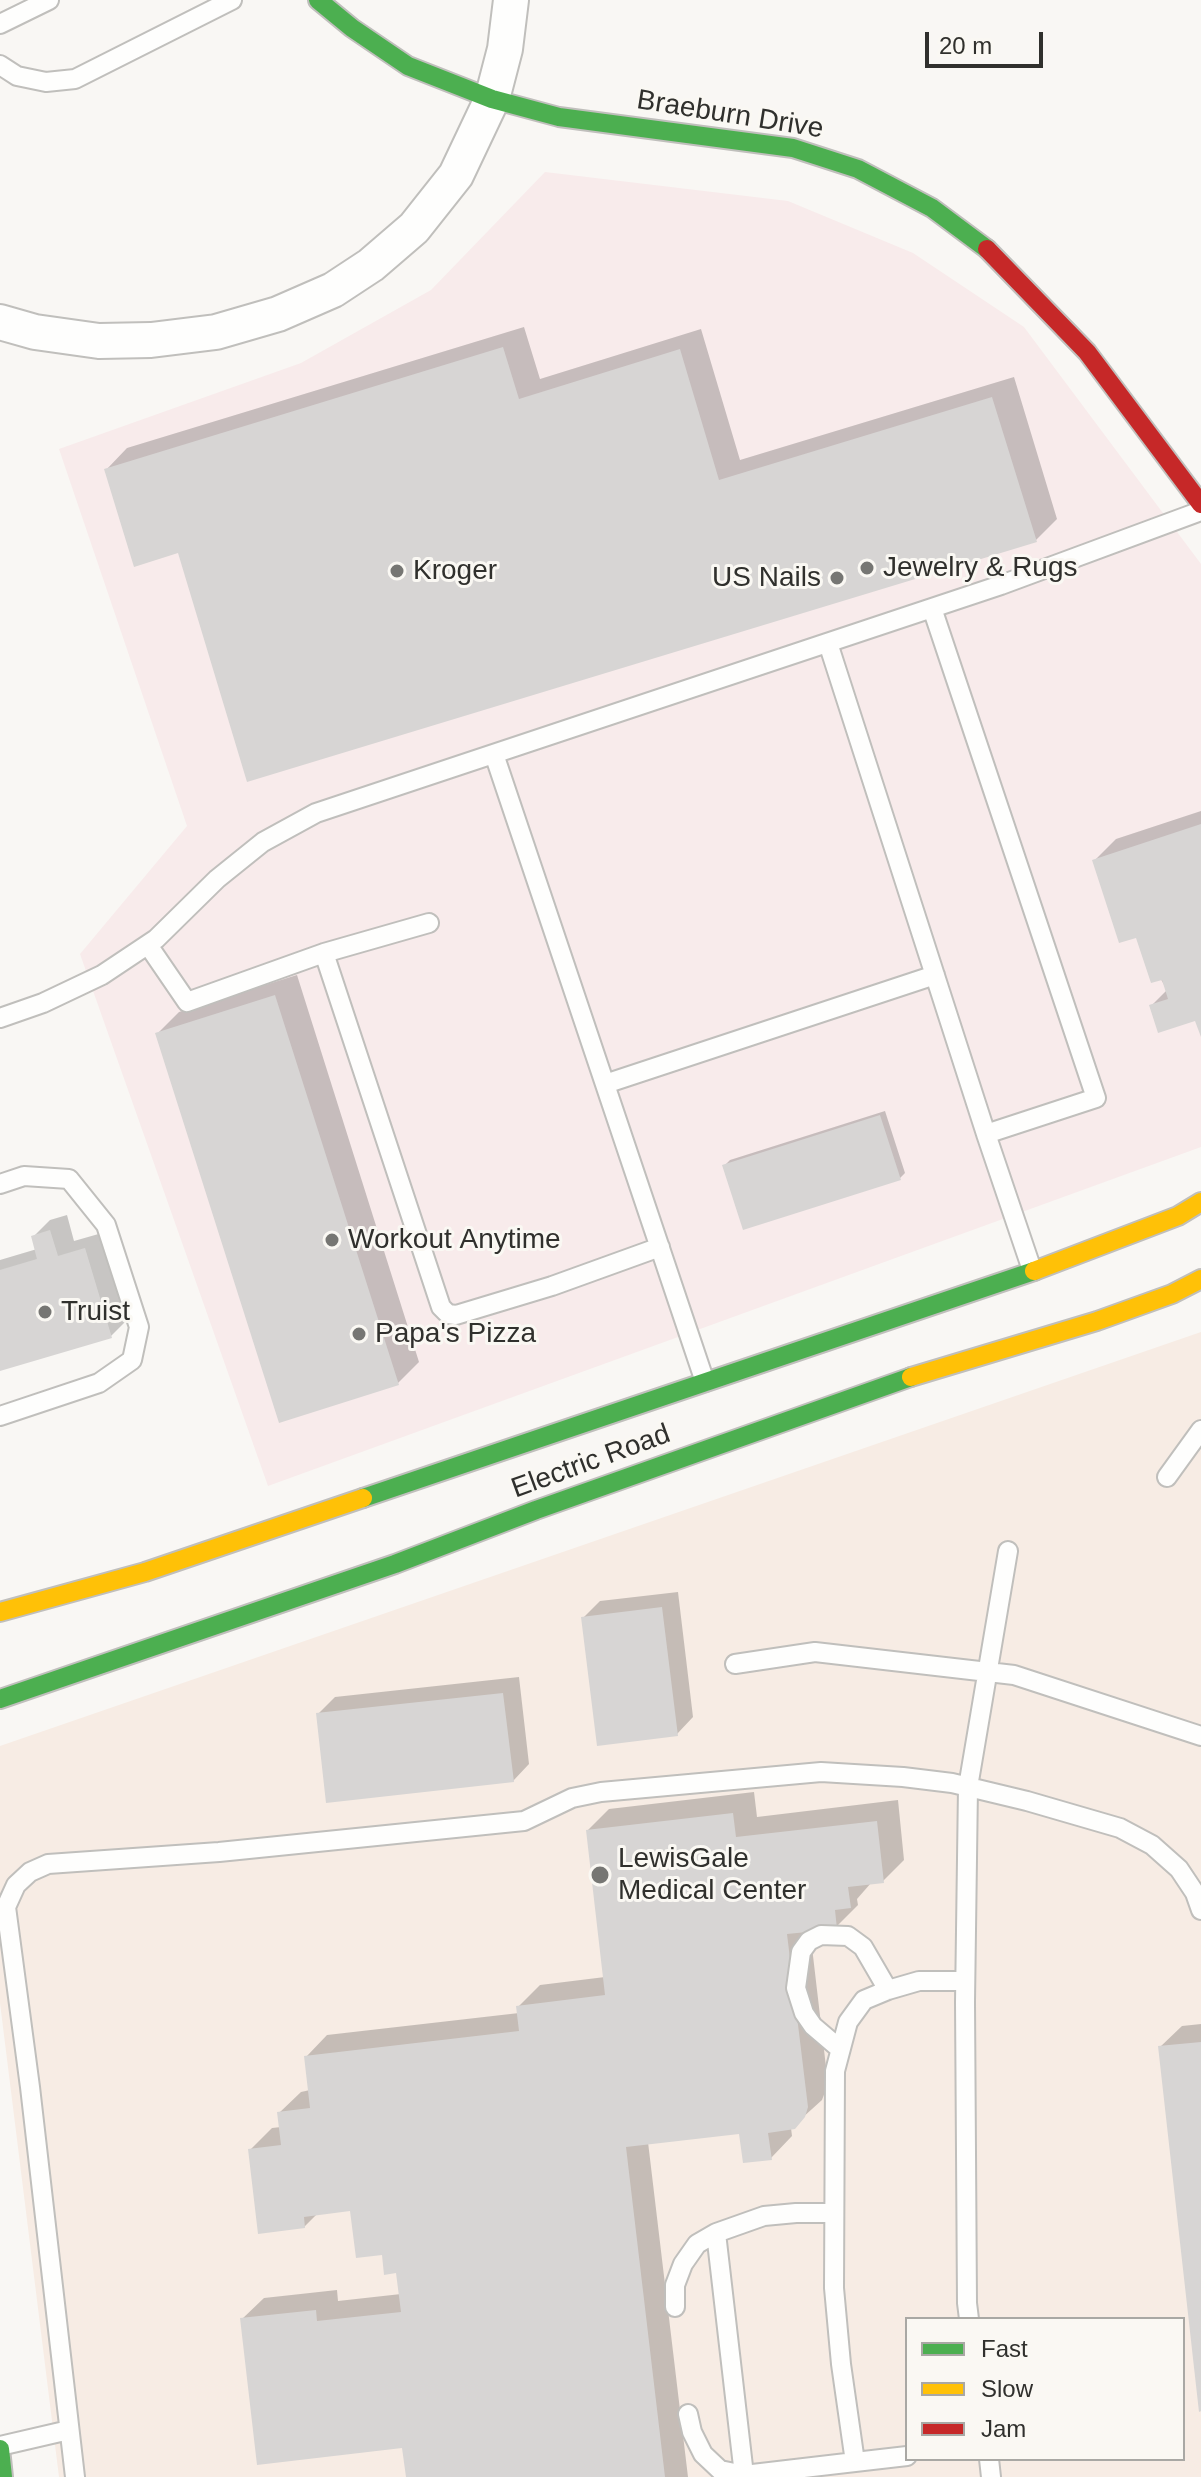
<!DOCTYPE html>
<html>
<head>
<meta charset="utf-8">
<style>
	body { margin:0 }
	#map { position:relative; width:1201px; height:2477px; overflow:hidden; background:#f9f7f4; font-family:Arial,sans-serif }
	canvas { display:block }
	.legend { position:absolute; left:905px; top:2317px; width:280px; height:144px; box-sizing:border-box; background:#faf8f3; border:2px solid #a9a8a4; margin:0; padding:10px 14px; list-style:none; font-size:24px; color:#30302d }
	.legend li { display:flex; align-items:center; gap:16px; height:40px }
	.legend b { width:40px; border:2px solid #a9a8a4 }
	.scale { position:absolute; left:925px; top:32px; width:118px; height:36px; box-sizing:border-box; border:4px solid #30302d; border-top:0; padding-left:10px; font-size:24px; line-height:28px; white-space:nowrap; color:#30302d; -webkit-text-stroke:6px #faf8f3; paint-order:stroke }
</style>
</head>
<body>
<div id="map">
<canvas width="1201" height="2477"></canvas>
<ul class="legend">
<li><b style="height:10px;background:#4caf50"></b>Fast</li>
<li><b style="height:10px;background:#ffc107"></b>Slow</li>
<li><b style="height:10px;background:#c62828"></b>Jam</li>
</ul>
<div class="scale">20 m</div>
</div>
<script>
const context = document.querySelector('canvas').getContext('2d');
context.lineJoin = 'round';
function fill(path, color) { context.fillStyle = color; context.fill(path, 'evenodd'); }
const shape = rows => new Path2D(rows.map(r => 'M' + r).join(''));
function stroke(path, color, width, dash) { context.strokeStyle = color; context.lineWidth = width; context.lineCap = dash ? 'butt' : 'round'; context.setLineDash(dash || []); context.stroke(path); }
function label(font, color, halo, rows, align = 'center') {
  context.font = font + ' Arial,sans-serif'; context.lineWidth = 6; context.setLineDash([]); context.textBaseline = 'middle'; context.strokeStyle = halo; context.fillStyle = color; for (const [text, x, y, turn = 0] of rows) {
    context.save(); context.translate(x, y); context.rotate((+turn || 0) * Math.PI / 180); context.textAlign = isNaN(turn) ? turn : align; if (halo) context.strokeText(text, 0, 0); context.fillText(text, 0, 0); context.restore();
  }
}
const commercial = shape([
	[545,172,788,201,913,253,1024,327,1201,564,1201,1147,268,1486,80,954,187,826,59,449,301,363,431,290]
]);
const medical = shape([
	[1201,1332,1201,2477,59,2477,0,2003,0,1746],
	[907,2319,1183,2319,1183,2459,907,2459]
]);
const shadow = shape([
	[524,327,540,379,701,329,740,460,1014,377,1057,519,1036,540,179,551,106,470,127,448],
	[1201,811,1201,1033,1196,1018,1151,1006,1167,990,1094,861,1116,839],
	[297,975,419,1362,398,1383,158,1033,179,1012],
	[885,1111,905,1173,900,1178,725,1165,730,1160],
	[67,1215,74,1241,102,1233,128,1319,111,1336,0,1369,0,1260,37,1249,33,1237,50,1220],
	[678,1592,693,1717,677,1734,583,1618,600,1601],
	[519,1677,529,1764,513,1781,318,1714,335,1697],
	[754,1792,757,1817,898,1800,904,1860,883,1881,871,1883,857,1899,858,1905,836,1927,810,1930,828,2084,822,2100,791,2128,792,2136,771,2158,741,2132,648,2142,688,2477,408,2477,404,2446,242,2319,264,2298,337,2290,338,2301,401,2294,398,2271,352,2209,318,2213,304,2227,250,2150,272,2128,281,2127,279,2113,301,2092,310,2090,306,2057,327,2035,519,2013,519,2006,540,1985,605,1977,588,1830,609,1809],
	[1201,2024,1201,2412,1160,2047,1182,2026]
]);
const building = shape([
	[503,347,519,399,680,349,719,480,992,397,1037,542,247,782,178,553,134,567,104,469],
	[1201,824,1201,1037,1195,1021,1158,1033,1149,1005,1168,999,1162,980,1151,983,1136,938,1119,943,1092,860],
	[275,995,399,1385,279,1423,155,1033],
	[880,1115,901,1180,743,1230,722,1165],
	[50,1230,58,1256,85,1248,112,1338,0,1371,0,1270,37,1259,31,1236],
	[662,1607,678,1736,597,1746,581,1617],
	[503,1693,514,1782,326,1803,316,1713],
	[733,1813,736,1837,877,1821,884,1883,848,1887,851,1908,835,1910,837,1929,787,1934,808,2107,805,2117,795,2129,768,2133,772,2160,743,2163,739,2134,626,2147,665,2477,406,2477,402,2448,257,2465,240,2318,316,2310,317,2321,401,2312,396,2273,384,2275,382,2255,356,2258,350,2211,304,2217,305,2228,258,2234,248,2149,281,2145,277,2112,310,2108,304,2056,519,2031,516,2006,605,1995,586,1830],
	[1201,2042,1201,2411,1199,2412,1158,2046]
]);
const lane = shape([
	[0,24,49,0],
	[0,65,17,76,46,82,75,79,232,0],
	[828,643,986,1134,1096,1098,932,608],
	[494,754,705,1382],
	[148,945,187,1002,324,953,429,923],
	[324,953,441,1307,448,1314,456,1315,552,1286,660,1247],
	[0,1018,43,1003,102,975,156,939,217,879,263,842,316,813,1001,585,1201,511],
	[605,1084,935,975],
	[986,1134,1032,1270],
	[0,1184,24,1176,69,1179,106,1225,139,1327,132,1360,99,1383,0,1416],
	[1167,1477,1201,1430],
	[735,1664,815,1652,1014,1675,1201,1736],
	[840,2049,813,2026,804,2013,796,1988,801,1952,809,1941,821,1935,848,1936,863,1947,888,1990],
	[833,2213,796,2213,764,2216,716,2233,744,2475,855,2462],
	[675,2307,675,2285,683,2264,697,2244,716,2233],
	[969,2319,967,2303,965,2002,968,1787,1008,1551],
	[688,2414,692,2432,703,2454,720,2470,744,2475],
	[0,2446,69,2430],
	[907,2456,855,2462,841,2364,834,2288,835,2071,848,2022,864,2000,888,1990,919,1981,965,1981],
	[989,2459,991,2477],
	[75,2477,30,2087,6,1907,16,1885,30,1872,48,1864,219,1852,524,1821,572,1798,601,1792,821,1772,903,1777,952,1783,1027,1801,1120,1828,1152,1845,1179,1869,1195,1893,1201,1910]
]);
const street = shape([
	[0,322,35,332,99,341,151,340,216,332,278,314,333,290,371,265,414,228,456,175,492,99,505,49,511,0]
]);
const fast = shape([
	[318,0,352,28,408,66,492,99,559,117,793,148,858,169,932,208,987,249],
	[363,1498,1034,1271],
	[0,1699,395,1564,536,1510,911,1377],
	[0,2449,3,2477]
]);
const slow = shape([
	[1034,1271,1178,1216,1201,1202],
	[911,1377,1097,1321,1172,1294,1201,1279],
	[0,1612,145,1572,363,1498]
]);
const jam = shape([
	[987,249,1087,352,1201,504]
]);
const markers = [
	[867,568,8,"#767673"],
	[397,571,8,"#767673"],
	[837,578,8,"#767673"],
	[332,1240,8,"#767673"],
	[45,1312,8,"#767673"],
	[359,1334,8,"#767673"],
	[600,1875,10,"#767673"]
];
const streetNames = [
	["Braeburn Drive",730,115,9],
	["Electric Road",591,1462,-20]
];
const poiNames = [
	["Jewelry & Rugs",883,568],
	["Kroger",413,571],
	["US Nails",821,578,"right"],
	["Workout Anytime",348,1240],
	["Truist",61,1312],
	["Papa's Pizza",375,1334],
	["LewisGale",618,1859],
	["Medical Center",618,1891]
];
fill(commercial, '#f8ebeb');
fill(medical, '#f7ece4');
fill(shadow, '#0003');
fill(building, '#d7d5d4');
stroke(lane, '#c0bfbc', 22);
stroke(street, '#c0bfbc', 38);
stroke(fast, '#c0bfbc', 22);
stroke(slow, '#c0bfbc', 22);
stroke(jam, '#c0bfbc', 22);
stroke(lane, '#fefefd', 18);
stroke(street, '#fefefd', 34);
stroke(fast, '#4caf50', 18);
stroke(slow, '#ffc107', 18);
stroke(jam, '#c62828', 18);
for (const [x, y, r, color] of markers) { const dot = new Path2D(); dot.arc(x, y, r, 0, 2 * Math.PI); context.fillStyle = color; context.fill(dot); stroke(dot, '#faf8f3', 3); }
label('28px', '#30302d', '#faf8f3', streetNames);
label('28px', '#30302d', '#faf8f3', poiNames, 'left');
</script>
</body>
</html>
